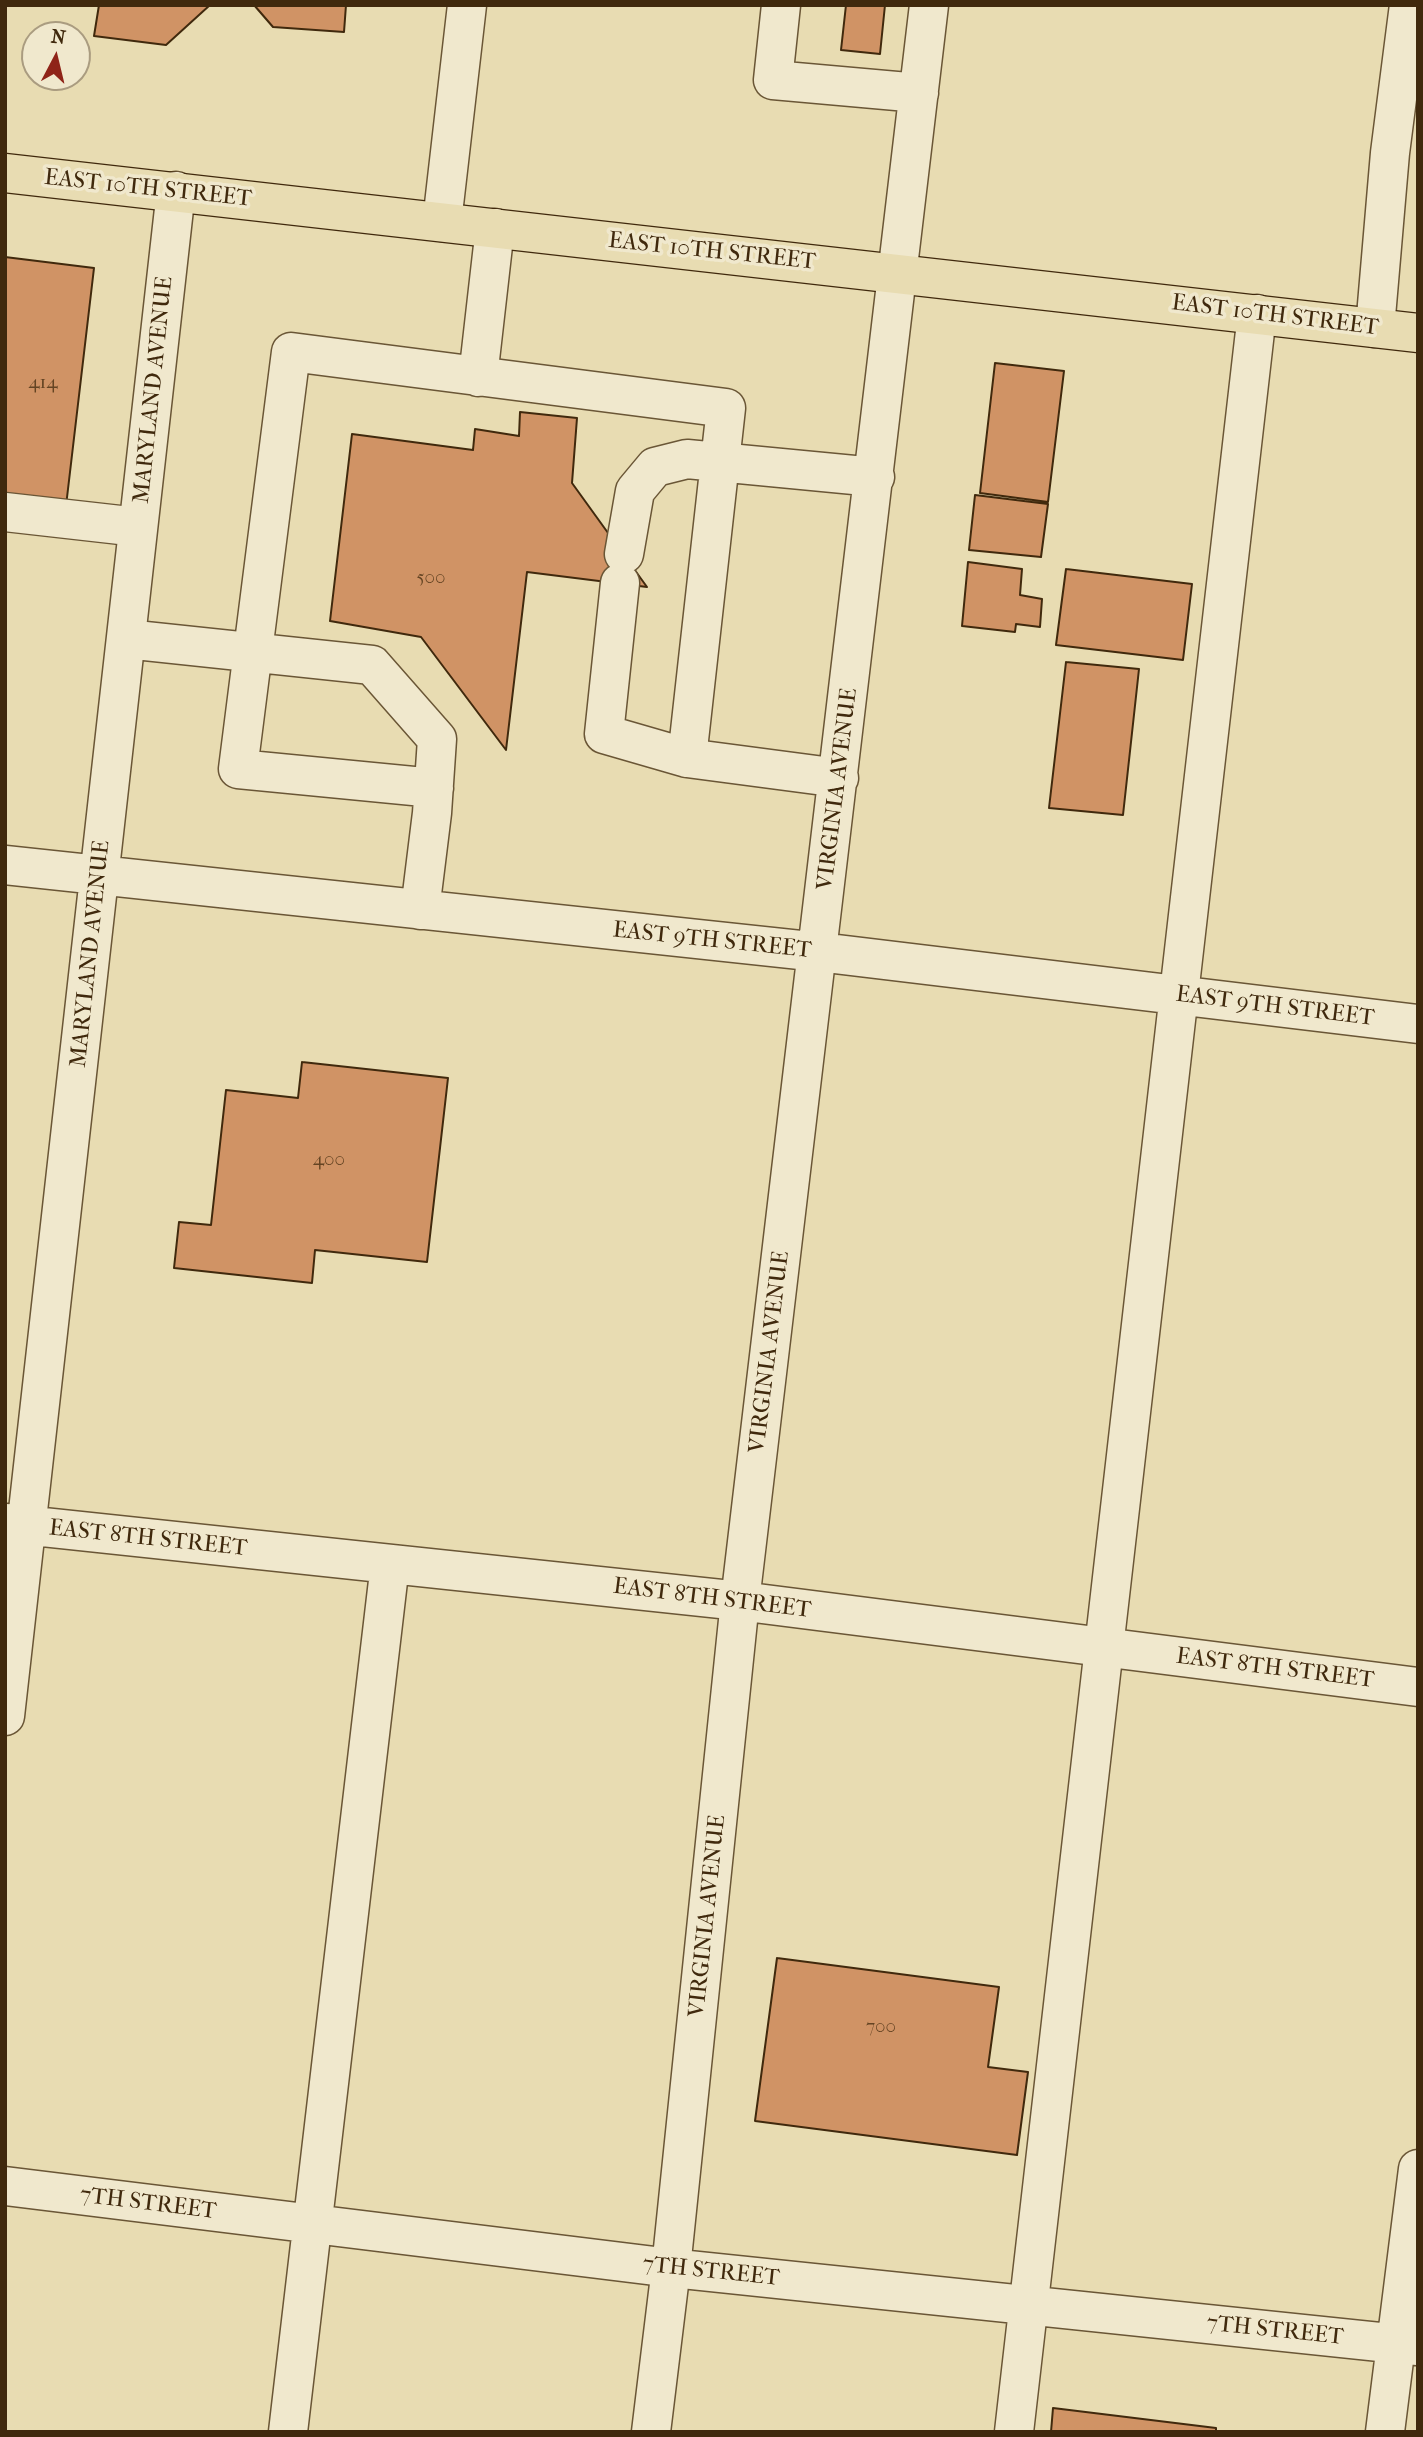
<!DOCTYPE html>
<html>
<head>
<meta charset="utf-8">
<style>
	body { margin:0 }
	#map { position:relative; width:1423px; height:2437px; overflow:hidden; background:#e8dcb2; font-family:"IM FELL French Canon",serif }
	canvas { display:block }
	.frame { position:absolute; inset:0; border:7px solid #40290d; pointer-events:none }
	.north { position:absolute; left:21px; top:21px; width:70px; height:70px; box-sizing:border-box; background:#f0e8cd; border:2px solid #aa9c80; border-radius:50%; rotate:7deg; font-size:19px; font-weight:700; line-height:28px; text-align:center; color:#40290d }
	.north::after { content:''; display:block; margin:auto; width:24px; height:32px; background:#8f2418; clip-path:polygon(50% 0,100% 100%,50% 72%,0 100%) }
</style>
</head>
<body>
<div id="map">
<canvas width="1423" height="2437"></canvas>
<div class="frame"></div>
<div class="north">N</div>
</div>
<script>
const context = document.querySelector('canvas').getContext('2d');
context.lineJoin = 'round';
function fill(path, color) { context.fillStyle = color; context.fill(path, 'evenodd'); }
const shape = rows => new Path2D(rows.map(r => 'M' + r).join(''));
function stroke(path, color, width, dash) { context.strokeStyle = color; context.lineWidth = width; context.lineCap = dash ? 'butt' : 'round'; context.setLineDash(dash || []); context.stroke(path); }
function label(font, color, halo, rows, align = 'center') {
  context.font = font + ' "IM FELL French Canon",serif'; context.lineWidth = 7; context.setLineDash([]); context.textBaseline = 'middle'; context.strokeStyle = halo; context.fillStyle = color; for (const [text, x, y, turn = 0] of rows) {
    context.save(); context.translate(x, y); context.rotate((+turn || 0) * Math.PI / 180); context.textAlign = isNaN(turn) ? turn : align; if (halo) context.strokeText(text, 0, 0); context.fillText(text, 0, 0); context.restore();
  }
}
const building = shape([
	[99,5,210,5,166,45,94,36,99,5],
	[254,5,346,5,344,32,273,27,254,5],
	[846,5,885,5,880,54,841,50,846,5],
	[5,257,94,268,66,506,5,499,5,257],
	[995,363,1064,371,1048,502,980,493,995,363],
	[520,412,577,418,572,483,647,587,527,572,506,750,421,637,330,621,352,434,473,450,475,429,519,436,520,412],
	[975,495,1048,504,1041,557,969,550,975,495],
	[968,562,1022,569,1020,595,1042,599,1040,627,1016,624,1015,632,962,626,968,562],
	[1066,569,1192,584,1183,660,1056,645,1066,569],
	[1066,662,1139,669,1123,815,1049,808,1066,662],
	[302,1062,448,1078,427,1262,315,1250,312,1283,174,1268,179,1222,211,1225,226,1090,298,1098,302,1062],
	[777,1958,999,1987,988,2067,1028,2072,1017,2155,755,2121,777,1958],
	[1053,2408,1216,2428,1216,2432,1051,2432,1053,2408]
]);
const minor = shape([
	[781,5,773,80,919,93],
	[442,222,467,5],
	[1375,328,1390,153,1409,5],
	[478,377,495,228],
	[5,512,138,527],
	[624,554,635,491,655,467,687,459,875,477],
	[620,583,604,734,687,758,839,778],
	[126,639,372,665,437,739,432,813,420,910],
	[434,788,238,769,291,352,726,408,687,758],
	[5,865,819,952,1418,1024],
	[5,1523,740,1601,1418,1687],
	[5,1716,176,191],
	[5,2186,671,2268,1418,2346],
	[288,2432,390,1564],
	[651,2432,671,2268,740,1601,929,5],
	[1014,2432,1257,314],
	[1385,2432,1418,2169]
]);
const major = shape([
	[5,173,1418,333]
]);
const numberNames = [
	["414",43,383],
	["500",431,578],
	["400",329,1160],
	["700",881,2027]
];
const streetNames = [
	["EAST 10TH STREET",148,189,6],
	["EAST 10TH STREET",712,252,6],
	["EAST 10TH STREET",1275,316,7],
	["MARYLAND AVENUE",154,390,-84],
	["VIRGINIA AVENUE",838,789,-83],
	["EAST 9TH STREET",712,941,6],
	["MARYLAND AVENUE",91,954,-84],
	["EAST 9TH STREET",1275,1007,7],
	["VIRGINIA AVENUE",770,1352,-83],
	["EAST 8TH STREET",148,1539,6],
	["EAST 8TH STREET",712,1599,7],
	["EAST 8TH STREET",1275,1669,7],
	["VIRGINIA AVENUE",708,1916,-84],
	["7TH STREET",148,2204,7],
	["7TH STREET",711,2272,6],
	["7TH STREET",1275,2331,6]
];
fill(building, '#d09365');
stroke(building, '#40290d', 2);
stroke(minor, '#6a5636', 41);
stroke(major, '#40290d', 41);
stroke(minor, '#f0e8cd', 38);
stroke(major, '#e8dcb2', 38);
label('19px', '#644423', null, numberNames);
label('23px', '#40290d', '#f0e8cd', streetNames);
</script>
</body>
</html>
